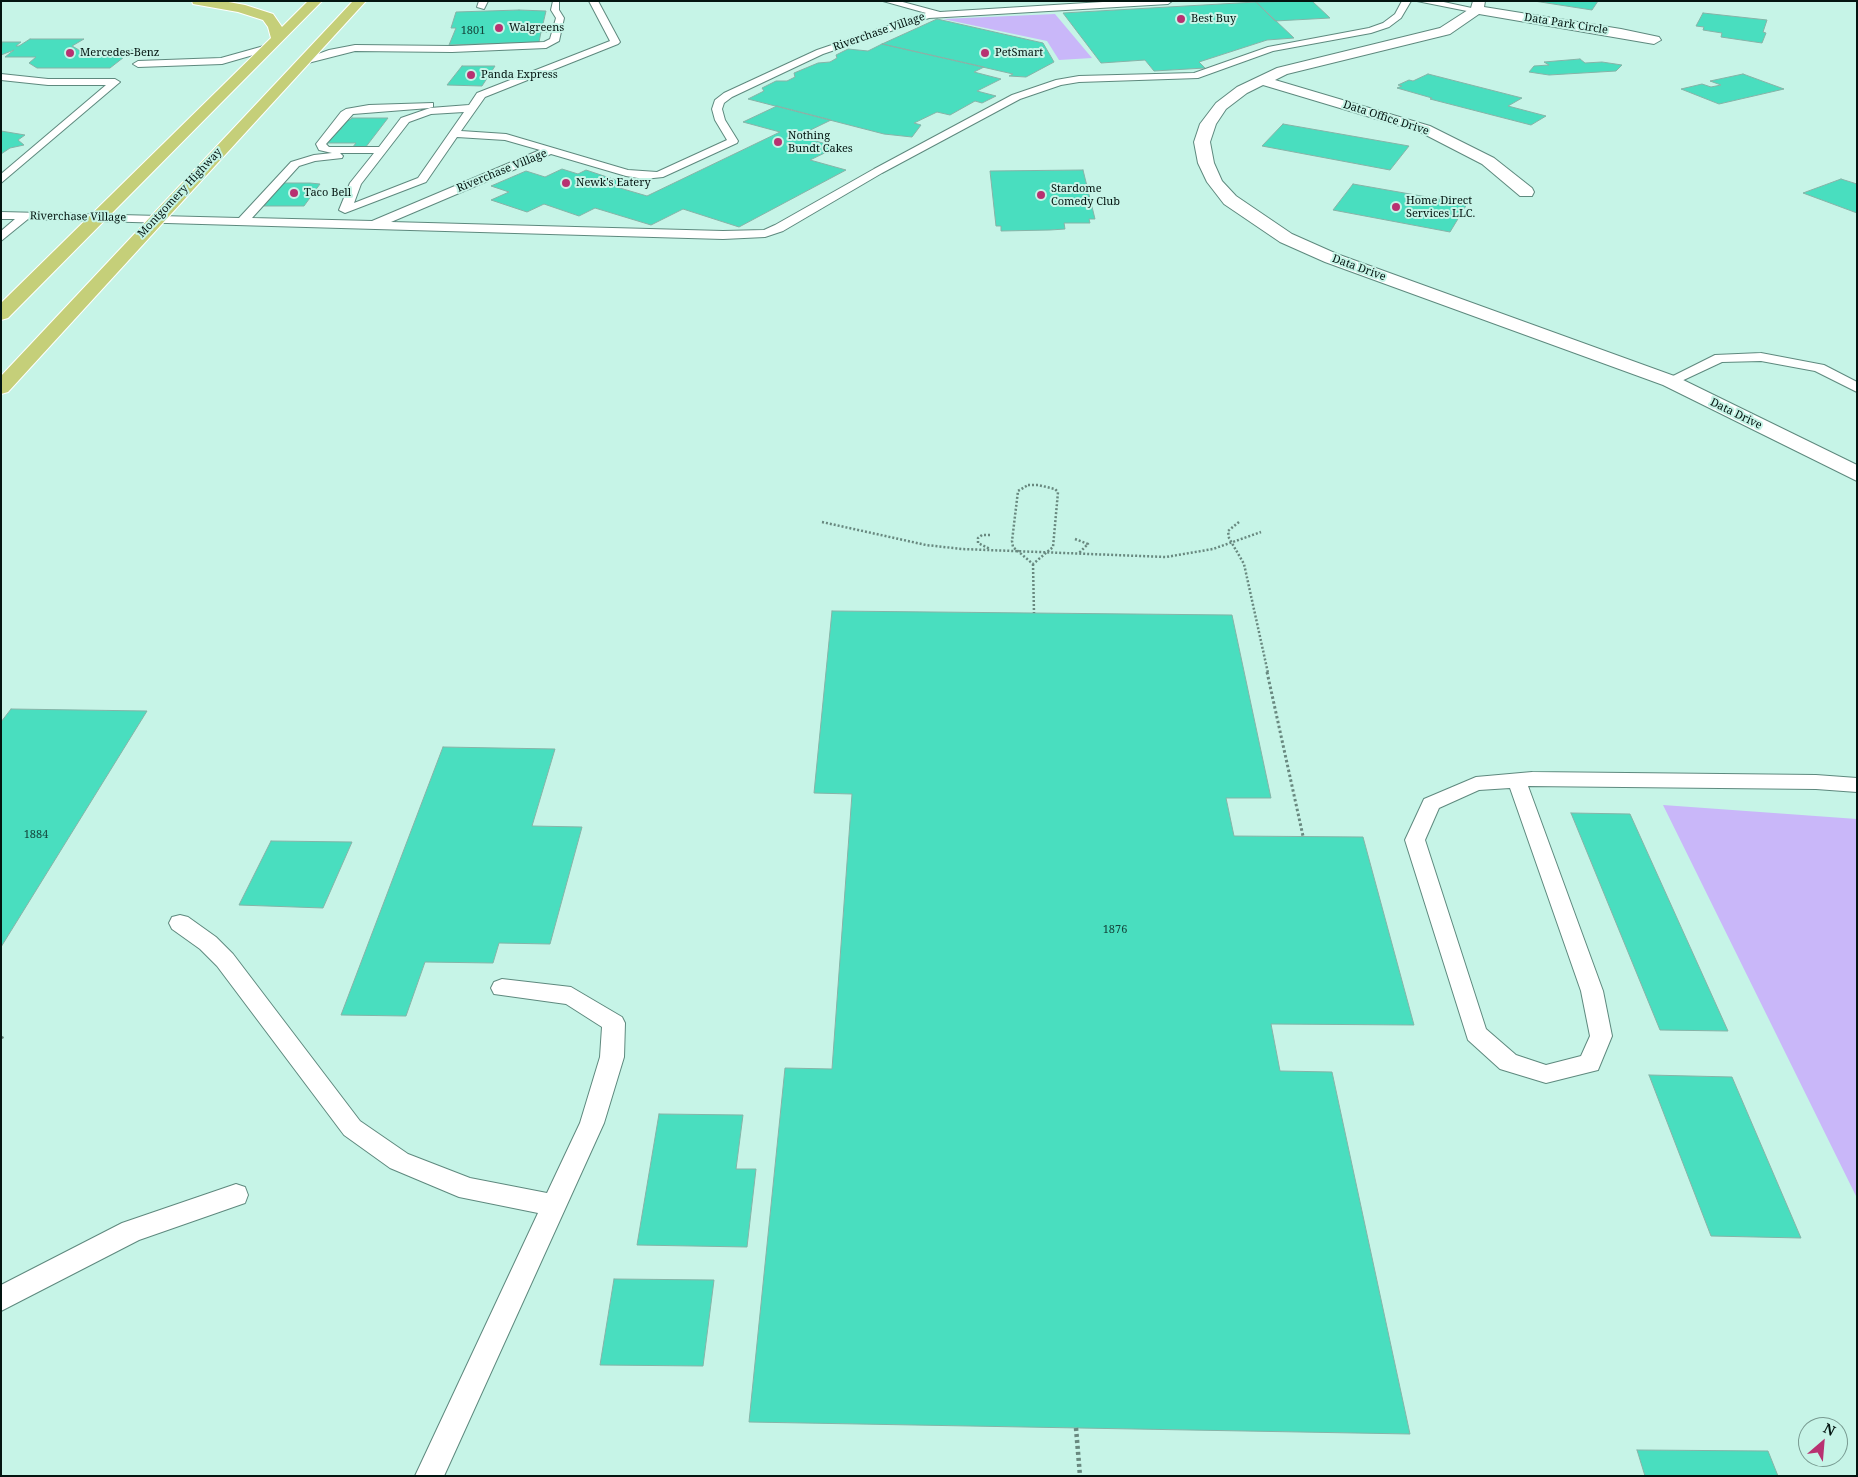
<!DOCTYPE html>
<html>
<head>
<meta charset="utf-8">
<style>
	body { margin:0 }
	#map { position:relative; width:1858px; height:1477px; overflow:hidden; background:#c6f4e7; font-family:"Noto Serif",serif }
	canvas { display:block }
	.frame { position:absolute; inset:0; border:2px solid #031410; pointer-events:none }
	.north { position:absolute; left:1798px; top:1417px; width:50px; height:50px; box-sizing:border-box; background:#c6f4e7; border:1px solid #789a91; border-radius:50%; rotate:27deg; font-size:14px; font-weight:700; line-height:20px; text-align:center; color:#031410 }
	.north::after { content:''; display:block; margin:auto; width:18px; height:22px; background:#b83171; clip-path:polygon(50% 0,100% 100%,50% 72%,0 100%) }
</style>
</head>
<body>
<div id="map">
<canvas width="1858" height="1477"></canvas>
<div class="frame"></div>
<div class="north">N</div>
</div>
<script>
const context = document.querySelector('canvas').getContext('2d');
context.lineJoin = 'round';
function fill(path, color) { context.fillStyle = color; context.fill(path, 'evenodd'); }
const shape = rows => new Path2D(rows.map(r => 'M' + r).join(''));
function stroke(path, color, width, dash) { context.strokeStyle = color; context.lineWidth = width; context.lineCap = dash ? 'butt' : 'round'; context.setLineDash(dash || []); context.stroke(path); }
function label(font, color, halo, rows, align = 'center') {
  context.font = font + ' "Noto Serif",serif'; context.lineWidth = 4; context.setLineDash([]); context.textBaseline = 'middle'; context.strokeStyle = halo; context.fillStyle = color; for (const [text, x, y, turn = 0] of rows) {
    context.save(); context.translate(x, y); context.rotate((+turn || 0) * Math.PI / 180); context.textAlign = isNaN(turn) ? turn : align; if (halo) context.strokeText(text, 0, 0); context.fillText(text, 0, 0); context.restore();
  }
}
const green = shape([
	[1055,14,1092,58,1059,60,1047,41,943,19],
	[1663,805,1857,819,1857,1198]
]);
const building = shape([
	[1312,1,1330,18,1275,21,1256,2,1312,1],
	[1534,1,1598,1,1592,10,1534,1],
	[1256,2,1294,38,1267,40,1199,62,1205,68,1154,71,1145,60,1101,63,1063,13,1256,2],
	[519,10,546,11,542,28,548,28,547,32,541,32,539,42,449,45,456,28,451,28,456,12,519,10],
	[1703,13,1767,20,1763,32,1766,33,1762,43,1721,37,1722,33,1703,30,1704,27,1696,26,1703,13],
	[937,19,1043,43,1054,62,1026,77,1009,76,1013,74,882,44,937,19],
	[30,39,84,39,72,46,79,50,133,50,110,68,37,68,29,63,36,57,5,57,14,50,1,55,2,42,21,42,16,46,19,46,30,39],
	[882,44,984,67,974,72,1001,79,977,91,996,96,982,103,975,101,950,115,937,112,914,123,921,125,912,137,884,134,748,99,764,91,762,88,776,81,787,81,795,77,794,73,818,63,830,62,837,58,836,55,848,49,868,51,882,44],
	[1580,59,1585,63,1602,62,1622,65,1616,71,1549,75,1529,72,1534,66,1549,65,1544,62,1580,59],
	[462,66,495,66,482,86,447,85,462,66],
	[1428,74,1522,98,1508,106,1546,116,1531,125,1430,99,1432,98,1397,88,1402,86,1398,85,1409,80,1413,81,1428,74],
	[1743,74,1784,89,1719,104,1681,89,1702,84,1711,87,1721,85,1710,81,1743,74],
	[777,106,831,120,798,136,837,147,810,160,846,170,739,227,683,209,651,225,595,208,579,216,544,204,527,212,491,200,509,192,491,186,526,171,545,177,562,169,578,174,586,170,622,182,613,186,647,196,780,132,743,122,777,106],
	[352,118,388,118,365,148,352,148,356,143,324,143,335,130,340,130,342,128,338,128,344,120,350,120,352,118],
	[1283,124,1409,146,1390,170,1262,146,1283,124],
	[1,131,25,135,18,140,24,145,10,148,1,154,1,131],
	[1083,170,1095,219,1089,219,1090,223,1064,223,1065,229,1050,230,1001,231,1001,226,996,226,990,171,1083,170],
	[1841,179,1857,184,1857,213,1803,193,1841,179],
	[283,183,310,183,320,184,304,206,264,206,283,183],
	[1353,184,1467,204,1450,232,1333,210,1353,184],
	[832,611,1232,615,1271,798,1226,798,1234,836,1363,837,1414,1025,1271,1024,1280,1071,1332,1072,1410,1434,749,1422,785,1068,832,1069,852,794,814,793,832,611],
	[11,709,147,711,1,947,1,722,11,709],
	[443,747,555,749,532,826,582,827,550,944,499,943,493,963,425,962,406,1016,341,1015,443,747],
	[1571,813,1630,814,1728,1031,1660,1030,1571,813],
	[271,841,352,842,323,908,239,905,271,841],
	[1649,1075,1732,1077,1801,1238,1711,1236,1649,1075],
	[659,1114,743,1115,736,1169,756,1169,747,1247,637,1245,659,1114],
	[614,1279,714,1280,703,1366,600,1365,614,1279],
	[1637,1450,1768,1451,1778,1476,1645,1476,1637,1450]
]);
const pathFar2 = shape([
	[1028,485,1038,485,1055,489,1058,492,1053,547,1033,564,1013,547,1012,541,1018,491,1028,485],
	[822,522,926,545,962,549,1166,557,1213,549,1261,532],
	[1239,522,1228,531,1229,538,1244,564,1268,673],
	[990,535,982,535,978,538,978,543,990,549],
	[1075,539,1088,544,1079,553],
	[1033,564,1034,613]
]);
const pathFar1 = shape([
	[1267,672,1303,836]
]);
const path = shape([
	[1,1038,2,1036],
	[1076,1428,1080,1476]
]);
const lane = shape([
	[479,1,488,1,484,9,477,7,479,1],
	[553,1,559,1,559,10,564,18,559,41,546,48,452,52,355,51,304,64,299,61,329,50,355,45,452,46,544,42,550,39,556,18,551,10,553,1],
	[589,1,598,1,620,42,618,44,485,97,461,131,506,134,628,170,657,172,727,140,715,120,712,109,715,100,724,93,817,50,926,13,883,1,899,1,940,12,1119,1,1172,1,1168,4,929,18,823,54,732,97,724,103,722,109,725,120,738,141,737,143,663,177,644,179,626,176,551,154,391,222,723,231,764,230,775,225,874,169,1012,95,1056,80,1079,76,1194,73,1268,47,1369,28,1383,23,1395,14,1402,1,1411,1,1401,18,1389,27,1371,33,1273,51,1198,78,1079,82,1061,85,1020,99,882,173,783,231,765,237,723,239,28,219,1,241,1,231,15,219,1,219,1,212,239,218,291,162,314,155,332,153,319,150,316,144,341,112,346,109,369,105,433,103,433,107,429,108,353,114,326,144,329,147,379,147,401,118,430,108,469,105,477,93,610,41,589,1],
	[464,112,418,178,354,203,361,184,409,122,431,114,464,112],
	[457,137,505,140,540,150,372,221,252,218,299,166,315,161,342,158,343,156,340,153,374,153,350,183,339,210,345,213,426,182,457,137],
	[1417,1,1439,1,1481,10,1477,13,1417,1],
	[271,44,274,45,274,49,222,64,138,67,133,64,138,61,221,58,271,44],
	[1,74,48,79,115,79,120,82,1,183,1,174,106,85,48,85,1,80,1,74],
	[1761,353,1824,365,1857,382,1857,392,1815,371,1761,361,1722,362,1675,384,1665,384,1663,381,1715,355,1761,353],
	[1532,772,1816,775,1857,778,1857,792,1816,789,1528,786,1603,991,1612,1036,1598,1070,1546,1083,1500,1069,1468,1040,1405,840,1424,799,1476,777,1532,772],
	[1510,788,1581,991,1590,1036,1581,1056,1546,1065,1516,1055,1486,1029,1425,840,1439,808,1479,790,1510,788],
	[180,915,188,917,216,937,233,954,360,1121,408,1154,470,1178,547,1193,580,1123,600,1057,602,1027,566,1004,494,994,491,988,494,982,502,979,571,987,622,1017,625,1023,624,1057,604,1123,444,1476,415,1476,538,1213,459,1197,390,1168,344,1135,217,966,200,949,172,929,169,923,172,917,180,915],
	[236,1184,245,1187,248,1195,245,1203,139,1240,1,1311,1,1285,122,1223,236,1184]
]);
const street = shape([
	[1473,1,1485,1,1484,7,1621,29,1659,37,1661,40,1654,44,1479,14,1450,34,1287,74,1275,80,1430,126,1494,158,1532,188,1534,192,1532,196,1520,196,1482,164,1420,132,1263,85,1247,93,1226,109,1216,124,1210,142,1214,163,1222,181,1236,196,1292,234,1337,254,1677,377,1857,465,1857,481,1663,385,1325,262,1280,242,1224,204,1207,182,1198,163,1194,142,1200,124,1216,103,1237,87,1277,68,1440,28,1471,8,1473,1]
]);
const primary = shape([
	[192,1,223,1,245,5,273,14,282,27,308,1,322,1,8,318,1,320,1,303,271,38,268,27,263,20,238,12,193,4,192,1],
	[353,1,366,1,8,392,1,394,1,376,353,1]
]);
const markers = [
	[1181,19,5,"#b83171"],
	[499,28,5,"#b83171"],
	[70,53,5,"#b83171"],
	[985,53,5,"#b83171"],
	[471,75,5,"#b83171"],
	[778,142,5,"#b83171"],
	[566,183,5,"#b83171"],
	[294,193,5,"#b83171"],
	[1041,195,5,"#b83171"],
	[1396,207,5,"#b83171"]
];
const farPoinames = [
	["Best Buy",1191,19],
	["Walgreens",509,28],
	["Mercedes-Benz",80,53],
	["PetSmart",995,53],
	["Panda Express",481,75],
	["Nothing",788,136],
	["Bundt Cakes",788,149],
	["Newk's Eatery",576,183],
	["Stardome",1051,189],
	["Comedy Club",1051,202],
	["Taco Bell",304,193],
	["Home Direct",1406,201],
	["Services LLC.",1406,214]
];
const farStreetnames = [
	["Data Park Circle",1566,24,9],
	["Riverchase Village",879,32,-19],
	["Data Office Drive",1386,118,18],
	["Riverchase Village",502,171,-22],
	["Montgomery Highway",180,193,-47],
	["Riverchase Village",78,217,1],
	["Data Drive",1359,268,20],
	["Data Drive",1736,414,26]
];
const numberNames = [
	["1801",473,31],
	["1884",36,835],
	["1876",1115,930]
];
fill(green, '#c9b7f9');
fill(building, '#49debf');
stroke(building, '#86b3a7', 1);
stroke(lane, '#5e897e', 2);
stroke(street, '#5e897e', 2);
stroke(primary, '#fff', 2);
stroke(pathFar2, '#68887f', 2.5, [2, 2]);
stroke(pathFar1, '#68887f', 3, [2.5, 2.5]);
stroke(path, '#68887f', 4.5, [3, 3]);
fill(lane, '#fff');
fill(street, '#fff');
fill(primary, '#c5cf79');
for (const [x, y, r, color] of markers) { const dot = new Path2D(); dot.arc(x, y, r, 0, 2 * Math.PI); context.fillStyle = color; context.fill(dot); stroke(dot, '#c6f4e7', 2); }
label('11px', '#031410', '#c6f4e7', farPoinames, 'left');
label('11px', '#031410', '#c6f4e7', farStreetnames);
label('11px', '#14463c', null, numberNames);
</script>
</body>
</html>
